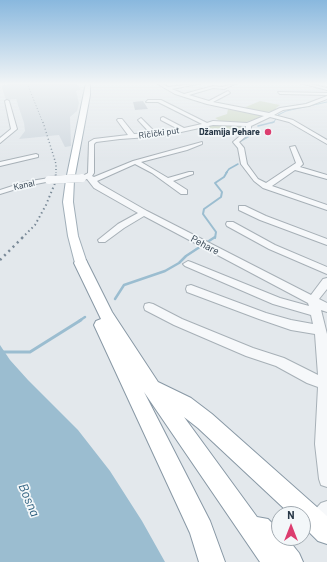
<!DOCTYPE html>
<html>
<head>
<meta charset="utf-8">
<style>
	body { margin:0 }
	#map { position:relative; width:327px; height:562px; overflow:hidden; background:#e3e8ec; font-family:Barlow,sans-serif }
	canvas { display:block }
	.north { position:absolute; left:271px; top:506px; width:40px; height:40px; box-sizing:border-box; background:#f3f7f9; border:1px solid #a2abb2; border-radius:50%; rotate:0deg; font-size:11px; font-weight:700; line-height:16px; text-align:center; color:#283847 }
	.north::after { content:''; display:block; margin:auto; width:14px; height:18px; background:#dc3d6f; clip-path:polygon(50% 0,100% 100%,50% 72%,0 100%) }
</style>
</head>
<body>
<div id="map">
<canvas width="327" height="562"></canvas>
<div class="north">N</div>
</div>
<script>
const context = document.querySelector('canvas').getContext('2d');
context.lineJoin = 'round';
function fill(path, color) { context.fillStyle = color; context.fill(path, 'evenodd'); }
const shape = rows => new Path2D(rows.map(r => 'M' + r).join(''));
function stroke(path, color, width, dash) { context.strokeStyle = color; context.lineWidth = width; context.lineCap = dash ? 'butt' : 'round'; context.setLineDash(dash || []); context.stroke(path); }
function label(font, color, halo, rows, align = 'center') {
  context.font = font + ' Barlow,sans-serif'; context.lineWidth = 3.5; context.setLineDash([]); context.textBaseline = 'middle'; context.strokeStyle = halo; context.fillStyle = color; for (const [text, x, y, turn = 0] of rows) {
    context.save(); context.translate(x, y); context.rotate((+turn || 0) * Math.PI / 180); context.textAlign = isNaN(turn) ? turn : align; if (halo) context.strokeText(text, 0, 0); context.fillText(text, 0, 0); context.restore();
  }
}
const built = shape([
	[11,83,74,83,79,86,81,90,76,91,79,103,77,111,70,117,71,146,65,147,59,135,19,139,25,131,24,123,16,99,6,100,1,86]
]);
const green = shape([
	[260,101,280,105,276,108,277,110,267,112,241,109],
	[228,109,262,114,264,116,243,123,222,122,215,118,227,114],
	[210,124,241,125,246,128,222,132,203,130,195,128]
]);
const water = shape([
	[0,345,10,360,28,380,78,430,110,471,142,521,165,562,0,562]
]);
const streamFar4 = shape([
	[272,123,274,122,278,115,286,111,327,102]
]);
const streamFar3 = shape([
	[258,126,274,122],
	[239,142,256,132],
	[226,173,229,169,238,164]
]);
const streamFar2 = shape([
	[215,238,216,232,203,214,204,209,221,197,222,192,215,183,224,177,227,172]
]);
const streamFar1 = shape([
	[115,299,124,285,165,271,179,263,186,256,215,237],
	[79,321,85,317]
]);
const stream = shape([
	[0,352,30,352,81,320]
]);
const building = shape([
	[143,101,148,109,135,110,133,102]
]);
const minor = shape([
	[156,83,160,83,168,87,200,83,198,84,172,89,184,94,213,86,222,87,237,83,224,89,213,88,189,95,209,101,228,91,230,93,213,102,269,113,280,108,306,104,327,96,327,99,309,106,283,110,274,115,293,120,327,140,327,144,289,122,270,117,251,126,251,132,239,142,244,148,247,164,258,179,266,183,296,163,290,147,295,146,303,164,300,167,327,175,327,179,295,170,272,186,327,205,327,210,263,188,254,181,241,164,238,148,233,142,246,131,246,126,213,125,163,136,120,139,96,142,94,144,94,173,92,176,94,177,133,161,202,142,202,144,187,150,141,162,168,178,189,172,193,172,193,174,173,181,187,190,187,194,181,194,152,173,135,164,97,181,100,184,147,211,311,295,323,279,327,278,327,289,319,299,327,303,327,312,321,310,327,334,327,487,321,485,319,479,315,444,318,387,307,383,276,366,246,356,174,325,145,310,144,307,145,304,149,303,153,304,182,319,253,348,284,358,318,375,315,334,291,330,259,319,187,292,186,289,187,286,191,285,266,313,291,320,313,324,311,315,273,304,185,266,183,264,188,261,191,262,280,298,309,306,308,303,144,216,124,228,105,242,99,242,98,240,118,224,138,213,94,188,87,179,82,180,79,178,88,173,89,142,94,139,128,135,117,120,118,119,122,119,134,134,150,133,138,120,141,118,156,133,178,129,161,120,161,118,163,117,184,128,202,124,158,102,146,102,148,100,161,100,207,123,213,121,247,123,264,116,207,104,175,94,156,83],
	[300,83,306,83,327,88,327,90,300,83],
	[278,92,327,93,327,95,280,94,278,92],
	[7,100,9,101,17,129,0,143,0,138,11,129,5,101,7,100],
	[36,154,38,155,38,157,0,166,0,162,36,154],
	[49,178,51,179,51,181,26,186,0,194,0,190,25,182,49,178],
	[239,206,245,206,266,216,327,239,327,245,260,220,239,210,239,206],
	[227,222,233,222,275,245,327,267,327,274,269,249,227,226,226,224,227,222],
	[327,501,327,522,322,527,316,530,310,527,307,521,310,515,321,503,327,501]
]);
const major = shape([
	[86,83,90,83,90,95,74,180,73,202,78,236,87,263,85,266,81,267,77,266,75,263,68,236,63,202,66,180,86,83]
]);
const highway = shape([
	[81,259,86,260,112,312,158,382,191,398,212,414,327,516,327,544,318,541,303,526,303,514,290,514,198,428,184,417,257,517,268,519,279,530,279,538,287,538,299,553,303,562,260,562,144,392,210,521,225,562,199,562,190,533,94,325,96,321,101,319,74,263,76,260,81,259]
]);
const railFar3 = shape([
	[27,83,43,123]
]);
const railFar2 = shape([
	[43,122,56,164,56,173]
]);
const railFar1 = shape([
	[22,238,35,225,46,205,55,183,56,172]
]);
const rail = shape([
	[0,260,23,237]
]);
const minorBridge = shape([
	[49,180,82,178]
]);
const markers = [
	[268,132,4,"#dc3d6f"]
];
const farPoinames = [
	["Džamija Pehare",260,132]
];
const farStreetnames = [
	["Ričički put",159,133,-8],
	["Kanal",24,185,-13]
];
const streetNames = [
	["Pehare",205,245,28]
];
const nearWaternames = [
	["Bosna",29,500,67]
];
fill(built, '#d0d8df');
fill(green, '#cbd7c3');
fill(water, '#9bbdd0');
stroke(streamFar4, '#9bbdd0', 1);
stroke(streamFar3, '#9bbdd0', 1.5);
stroke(streamFar2, '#9bbdd0', 2);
stroke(streamFar1, '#9bbdd0', 2.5);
stroke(stream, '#9bbdd0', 3);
fill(building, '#b9c2cb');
stroke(minor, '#a7b0b7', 2);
stroke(major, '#a1afb9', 2);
stroke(highway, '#8898a5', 2);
fill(minor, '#f6f8fa');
fill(major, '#fff');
fill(highway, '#fff');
stroke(railFar3, '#7a8a98', 1, [1, 2]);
stroke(railFar2, '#7a8a98', 1.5, [1, 2.5]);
stroke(railFar1, '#7a8a98', 2, [1.5, 3]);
stroke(rail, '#7a8a98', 2.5, [2, 4]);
stroke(minorBridge, '#a7b0b7', 8, []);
stroke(minorBridge, '#f6f8fa', 8);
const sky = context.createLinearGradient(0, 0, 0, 161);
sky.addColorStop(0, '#89b8de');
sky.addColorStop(0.52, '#f2f5f6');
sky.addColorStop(1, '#f2f5f600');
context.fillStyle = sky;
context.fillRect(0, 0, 327, 161);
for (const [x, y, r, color] of markers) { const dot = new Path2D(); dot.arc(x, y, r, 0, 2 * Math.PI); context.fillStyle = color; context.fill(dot); stroke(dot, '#f3f7f9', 1.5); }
label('bold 9px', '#283847', '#f3f7f9', farPoinames, 'right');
label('9px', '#283847', '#f3f7f9', farStreetnames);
label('10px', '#283847', '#f3f7f9', streetNames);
label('italic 13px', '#2e607f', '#f3f7f9', nearWaternames);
</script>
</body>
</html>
